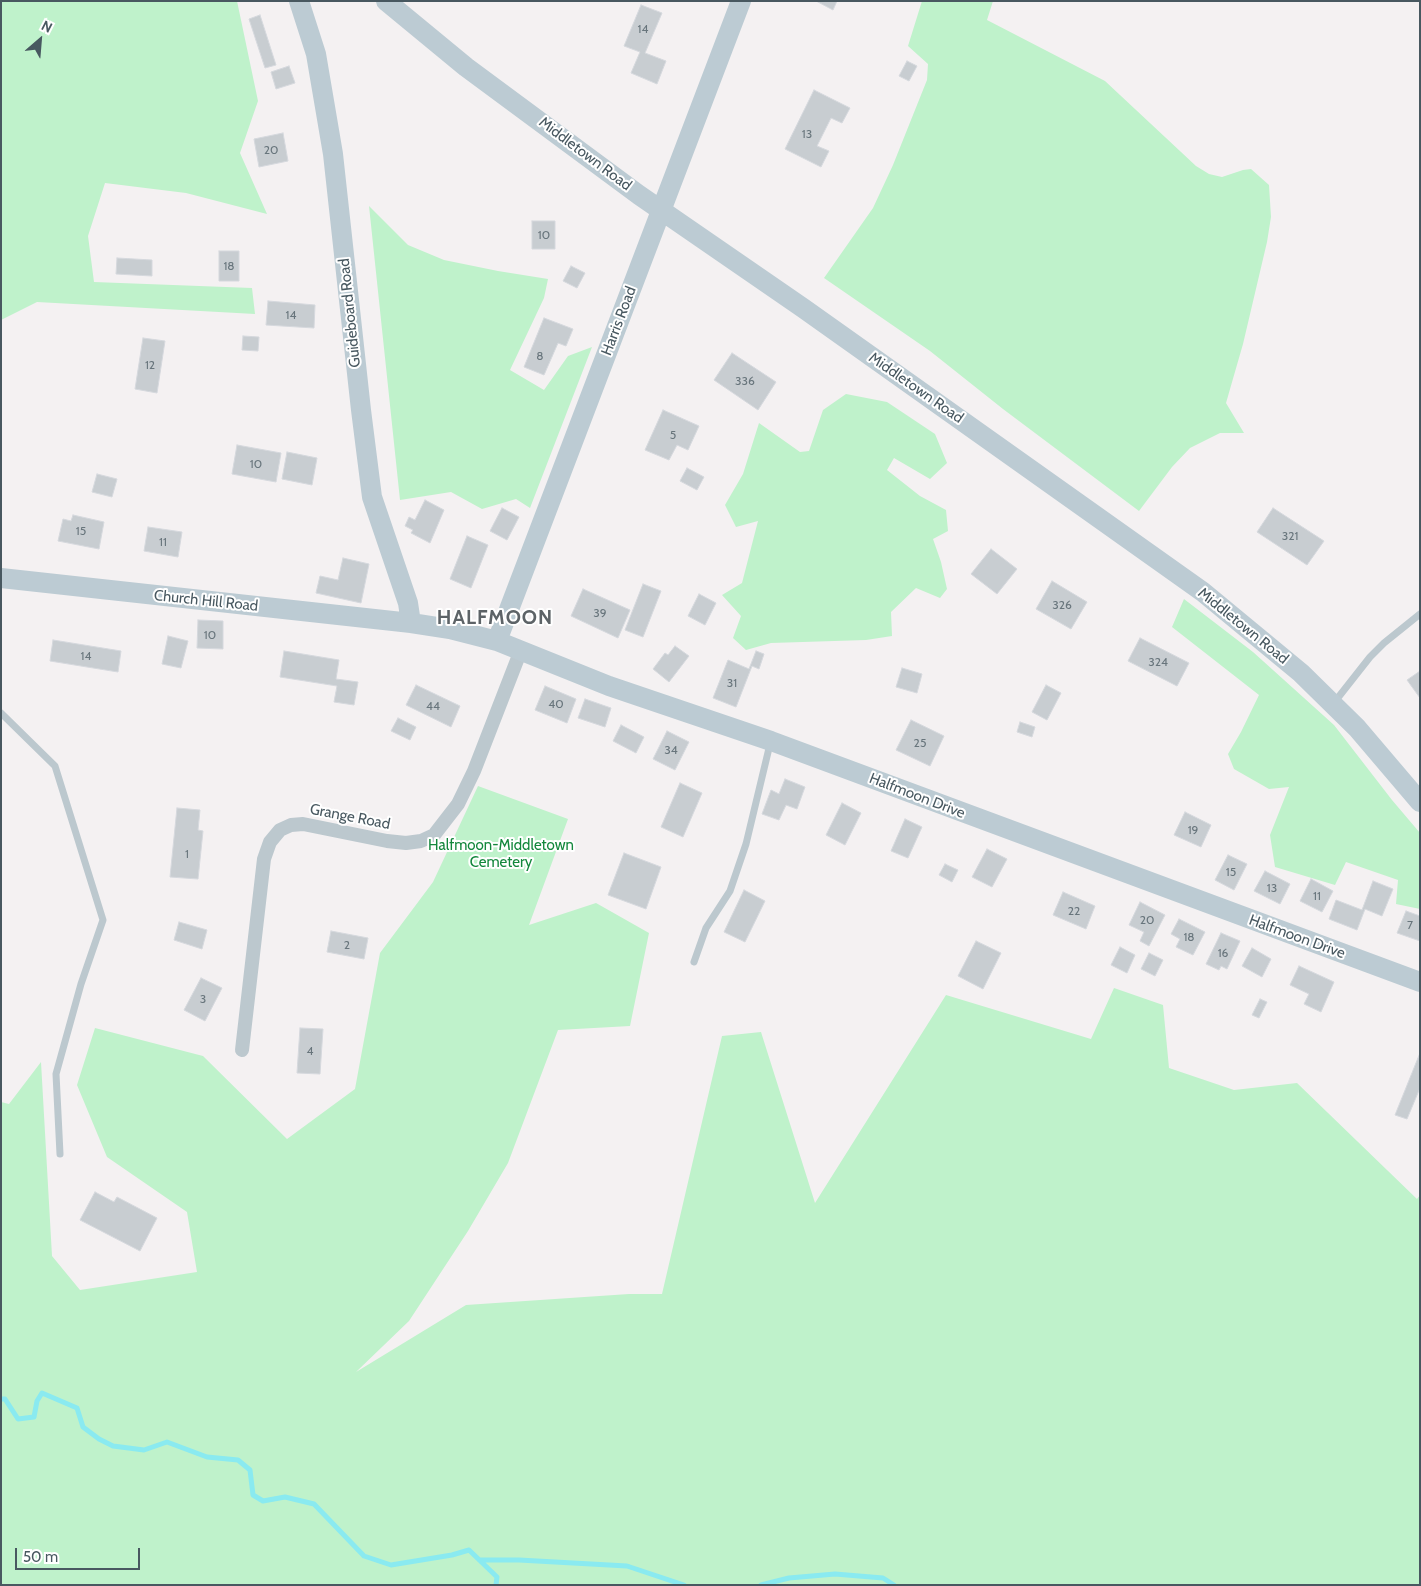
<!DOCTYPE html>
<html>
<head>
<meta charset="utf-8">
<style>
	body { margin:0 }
	#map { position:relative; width:1421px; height:1586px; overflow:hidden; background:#f4f1f2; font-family:Cabin,sans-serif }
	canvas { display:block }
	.frame { position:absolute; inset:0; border:2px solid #485860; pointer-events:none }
	.north { position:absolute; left:15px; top:15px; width:50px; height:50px; -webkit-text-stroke:4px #fff; paint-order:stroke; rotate:27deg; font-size:14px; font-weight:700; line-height:20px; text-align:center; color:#485860 }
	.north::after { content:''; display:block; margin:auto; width:18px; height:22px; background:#485860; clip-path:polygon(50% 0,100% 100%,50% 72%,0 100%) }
	.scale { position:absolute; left:15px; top:1548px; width:125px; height:22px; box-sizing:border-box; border:2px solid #485860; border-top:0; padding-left:6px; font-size:15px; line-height:18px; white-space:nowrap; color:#485860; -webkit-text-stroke:4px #fff; paint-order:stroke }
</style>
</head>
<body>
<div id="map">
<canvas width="1421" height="1586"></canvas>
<div class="frame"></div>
<div class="north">N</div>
<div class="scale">50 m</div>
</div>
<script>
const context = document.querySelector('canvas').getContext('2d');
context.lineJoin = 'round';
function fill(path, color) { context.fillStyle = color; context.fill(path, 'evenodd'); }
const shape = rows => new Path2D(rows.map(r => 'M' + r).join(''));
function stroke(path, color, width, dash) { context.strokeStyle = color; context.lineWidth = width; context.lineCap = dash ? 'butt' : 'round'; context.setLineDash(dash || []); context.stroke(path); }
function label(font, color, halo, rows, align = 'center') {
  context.font = font + ' Cabin,sans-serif'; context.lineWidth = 4; context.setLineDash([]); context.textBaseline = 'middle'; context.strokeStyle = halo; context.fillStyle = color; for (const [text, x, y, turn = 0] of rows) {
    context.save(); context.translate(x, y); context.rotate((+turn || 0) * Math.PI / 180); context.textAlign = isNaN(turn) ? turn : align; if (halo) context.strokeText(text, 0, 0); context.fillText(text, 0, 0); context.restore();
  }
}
const green = shape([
	[1,1,237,1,258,101,240,153,267,214,186,193,105,183,88,236,94,282,252,288,255,314,37,302,1,320],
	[922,1,993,1,987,20,1105,81,1196,166,1209,174,1222,177,1243,170,1251,169,1269,185,1271,217,1267,242,1243,344,1226,403,1244,433,1220,433,1190,448,1172,467,1139,511,1003,409,930,351,824,278,873,208,893,165,927,80,928,64,908,46],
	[369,206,408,245,444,260,498,271,548,279,544,298,510,370,544,390,568,356,592,347,530,508,516,499,482,509,451,492,400,500],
	[846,394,887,402,935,434,947,463,930,479,894,458,887,470,920,496,946,510,948,531,933,539,941,562,947,589,940,598,916,588,891,612,892,636,866,640,771,643,746,650,733,638,741,616,722,595,742,583,758,521,736,527,725,505,743,474,759,423,800,452,809,451,823,410],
	[1184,599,1253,652,1334,725,1392,800,1420,833,1420,909,1396,904,1398,880,1346,862,1335,885,1275,867,1270,835,1289,787,1269,789,1234,769,1228,754,1241,732,1259,695,1172,627],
	[478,786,568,819,529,925,596,903,649,933,630,1026,558,1030,508,1163,468,1231,409,1321,356,1372,466,1305,629,1294,662,1294,722,1036,761,1032,815,1203,946,995,1091,1039,1114,988,1163,1005,1169,1068,1234,1090,1297,1083,1417,1199,1420,1195,1420,1585,1,1585,1,1102,9,1104,41,1062,52,1256,80,1290,197,1272,187,1212,107,1157,77,1085,95,1028,203,1056,287,1139,355,1089,380,953,433,882]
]);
const stream = shape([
	[1,1399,5,1399,18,1419,34,1417,37,1401,42,1393,77,1408,83,1427,99,1439,113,1446,144,1450,167,1442,207,1457,238,1460,250,1470,253,1495,263,1501,285,1497,314,1504,364,1556,391,1565,452,1555,469,1550,497,1577,496,1585],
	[481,1560,519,1560,627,1566,684,1585],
	[761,1585,789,1578,835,1574,883,1578,894,1585]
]);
const building = shape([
	[816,1,837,1,833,10,816,1],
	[641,5,662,13,645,53,666,61,657,84,631,73,640,52,624,46,641,5],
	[260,15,276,65,265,68,249,19,260,15],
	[907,61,917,66,909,81,899,76,907,61],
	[289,66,295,83,276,89,271,72,289,66],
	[814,90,850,108,842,123,831,118,817,146,829,151,821,167,785,149,814,90],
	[283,133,288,161,259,167,254,139,283,133],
	[532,221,555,221,555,249,532,249,532,221],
	[219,251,239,251,239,281,219,281,219,251],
	[117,258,152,260,152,276,116,274,117,258],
	[571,266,585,273,577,288,563,281,571,266],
	[268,301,315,305,314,328,266,325,268,301],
	[544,318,573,329,566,346,558,343,544,375,524,367,544,318],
	[243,336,259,337,258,351,242,350,243,336],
	[143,338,165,341,157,393,135,389,143,338],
	[732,353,776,382,758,410,714,380,732,353],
	[663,410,699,426,688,450,677,445,669,460,645,450,663,410],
	[237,445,281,453,276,482,232,474,237,445],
	[287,452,317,458,312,485,282,479,287,452],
	[687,468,704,477,697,490,680,481,687,468],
	[97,474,117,479,112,497,92,492,97,474],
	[425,500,444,510,430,543,411,533,413,530,405,526,409,517,415,520,425,500],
	[502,508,519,517,507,540,490,531,502,508],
	[1273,508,1324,541,1307,565,1257,532,1273,508],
	[73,515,104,522,99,549,58,541,63,519,71,521,73,515],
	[148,527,182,532,178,557,144,551,148,527],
	[467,536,488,545,471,588,450,579,467,536],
	[991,549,1017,569,997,594,971,574,991,549],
	[343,558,369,564,361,603,316,593,320,576,338,580,343,558],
	[1052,581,1087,602,1071,629,1036,609,1052,581],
	[643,584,661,591,643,637,625,630,643,584],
	[583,589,630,610,618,638,571,616,583,589],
	[699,594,716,603,705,625,688,616,699,594],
	[198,620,223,621,223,649,197,648,198,620],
	[168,636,188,641,181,668,162,664,168,636],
	[1140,638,1189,663,1177,686,1128,661,1140,638],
	[53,640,121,651,118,672,50,661,53,640],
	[675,646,689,656,669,682,653,669,665,653,668,655,675,646],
	[284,651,339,660,336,679,358,682,354,705,334,702,337,686,280,677,284,651],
	[756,651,764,654,759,669,752,666,736,707,713,698,728,660,749,669,756,651],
	[902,668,922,674,917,693,896,687,902,668],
	[1420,671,1420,698,1407,680,1420,671],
	[416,685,460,706,451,727,406,705,416,685],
	[1046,685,1061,693,1047,720,1032,712,1046,685],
	[545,686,576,699,567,723,535,710,545,686],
	[585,699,611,708,605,727,578,718,585,699],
	[398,718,416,727,410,740,391,731,398,718],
	[911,720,944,736,930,766,896,750,911,720],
	[1020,722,1035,727,1032,737,1017,732,1020,722],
	[621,725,644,737,636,753,613,741,621,725],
	[667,731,689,742,675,770,653,759,667,731],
	[785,779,805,787,797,809,786,805,779,820,762,814,771,790,779,794,785,779],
	[680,783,702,793,683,837,661,827,680,783],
	[842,803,861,813,845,845,826,835,842,803],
	[177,808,200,810,198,830,203,831,198,879,170,877,177,808],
	[1185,812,1211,825,1201,847,1174,835,1185,812],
	[905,819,922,827,908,858,891,851,905,819],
	[987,849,1007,859,992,887,972,877,987,849],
	[624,853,661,867,646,909,608,895,624,853],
	[1228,855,1247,864,1234,890,1215,880,1228,855],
	[945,864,958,870,952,882,939,875,945,864],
	[1265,871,1290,884,1280,904,1254,891,1265,871],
	[1311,879,1333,891,1322,912,1300,901,1311,879],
	[1373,881,1393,889,1382,916,1365,909,1357,930,1329,919,1336,900,1362,910,1373,881],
	[744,890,765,901,745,942,724,932,744,890],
	[1063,892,1095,906,1086,929,1053,915,1063,892],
	[1140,902,1165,915,1149,946,1140,941,1144,932,1129,925,1140,902],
	[1406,911,1420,916,1420,941,1397,933,1406,911],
	[1179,919,1205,932,1193,955,1176,947,1180,939,1171,934,1179,919],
	[179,922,207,930,202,949,174,940,179,922],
	[331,931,368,938,364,959,327,952,331,931],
	[1221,933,1240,941,1227,969,1221,966,1219,970,1206,964,1221,933],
	[976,941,1001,953,983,989,958,976,976,941],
	[1120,947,1135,955,1127,973,1111,965,1120,947],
	[1252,948,1271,959,1262,977,1242,966,1252,948],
	[1149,953,1163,960,1155,976,1141,969,1149,953],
	[1299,966,1334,982,1321,1012,1304,1004,1309,994,1290,985,1299,966],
	[201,978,222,988,205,1021,184,1010,201,978],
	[1260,999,1267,1002,1259,1018,1252,1015,1260,999],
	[300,1028,323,1029,320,1074,297,1073,300,1028],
	[1420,1053,1420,1088,1407,1119,1395,1115,1420,1053],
	[95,1192,114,1202,117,1197,157,1218,140,1251,80,1220,95,1192]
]);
const lane = shape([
	[1333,704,1370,657,1384,643,1420,614],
	[1,713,55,766,103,920,81,984,56,1074,60,1154],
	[694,962,706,928,730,891,746,844,770,744]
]);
const street = shape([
	[242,1050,264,859,270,842,280,830,291,825,303,824,387,841,406,843,421,841,434,835,458,804,474,771,521,650]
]);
const secondary = shape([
	[299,1,316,54,333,154,361,410,372,497,408,603,411,623],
	[386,1,466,67,639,195,803,308,1203,592,1301,673,1357,728,1420,802],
	[1,578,411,623,450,629,497,641,609,686,771,741,1420,982],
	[497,641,741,1]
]);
const numberNames = [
	["14",643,29],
	["13",807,134],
	["20",271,150],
	["10",544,235],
	["18",229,266],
	["14",291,315],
	["8",540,356],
	["12",150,365],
	["336",745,381],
	["5",673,435],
	["10",256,464],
	["15",81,531],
	["321",1290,536],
	["11",163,542],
	["326",1062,605],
	["39",600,613],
	["10",210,635],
	["14",86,656],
	["324",1158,662],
	["31",732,683],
	["40",556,704],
	["44",433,706],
	["25",920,743],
	["34",671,750],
	["19",1193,830],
	["1",187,854],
	["15",1231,872],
	["13",1272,888],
	["11",1317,896],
	["22",1074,911],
	["20",1147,920],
	["7",1410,925],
	["18",1189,937],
	["2",347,945],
	["16",1223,953],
	["3",203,999],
	["4",310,1051]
];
const streetNames = [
	["Middletown Road",585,154,37],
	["Guideboard Road",350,313,-96],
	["Harris Road",619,321,-69],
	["Middletown Road",916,388,35],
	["Church Hill Road",206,601,6],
	["Middletown Road",1243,626,39],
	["Halfmoon Drive",917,796,21],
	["Grange Road",350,817,11],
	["Halfmoon Drive",1297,937,20]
];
const parkNames = [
	["Halfmoon-Middletown",501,846],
	["Cemetery",501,863]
];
const districtNames = [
	["HALFMOON",495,618]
];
fill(green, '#bff2cb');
stroke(stream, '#8aeaf0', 5);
fill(building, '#c8cdd1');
stroke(building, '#d5d8dd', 1);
stroke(lane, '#bcc8ce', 7);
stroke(street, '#bcc8ce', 14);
stroke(secondary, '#bccbd3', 20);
label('12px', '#68757c', null, numberNames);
label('15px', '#485860', '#fff', streetNames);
label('15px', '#13873c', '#fff', parkNames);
context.letterSpacing = '1px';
label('bold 20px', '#5d6367', '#fff', districtNames);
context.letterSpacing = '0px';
</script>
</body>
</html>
